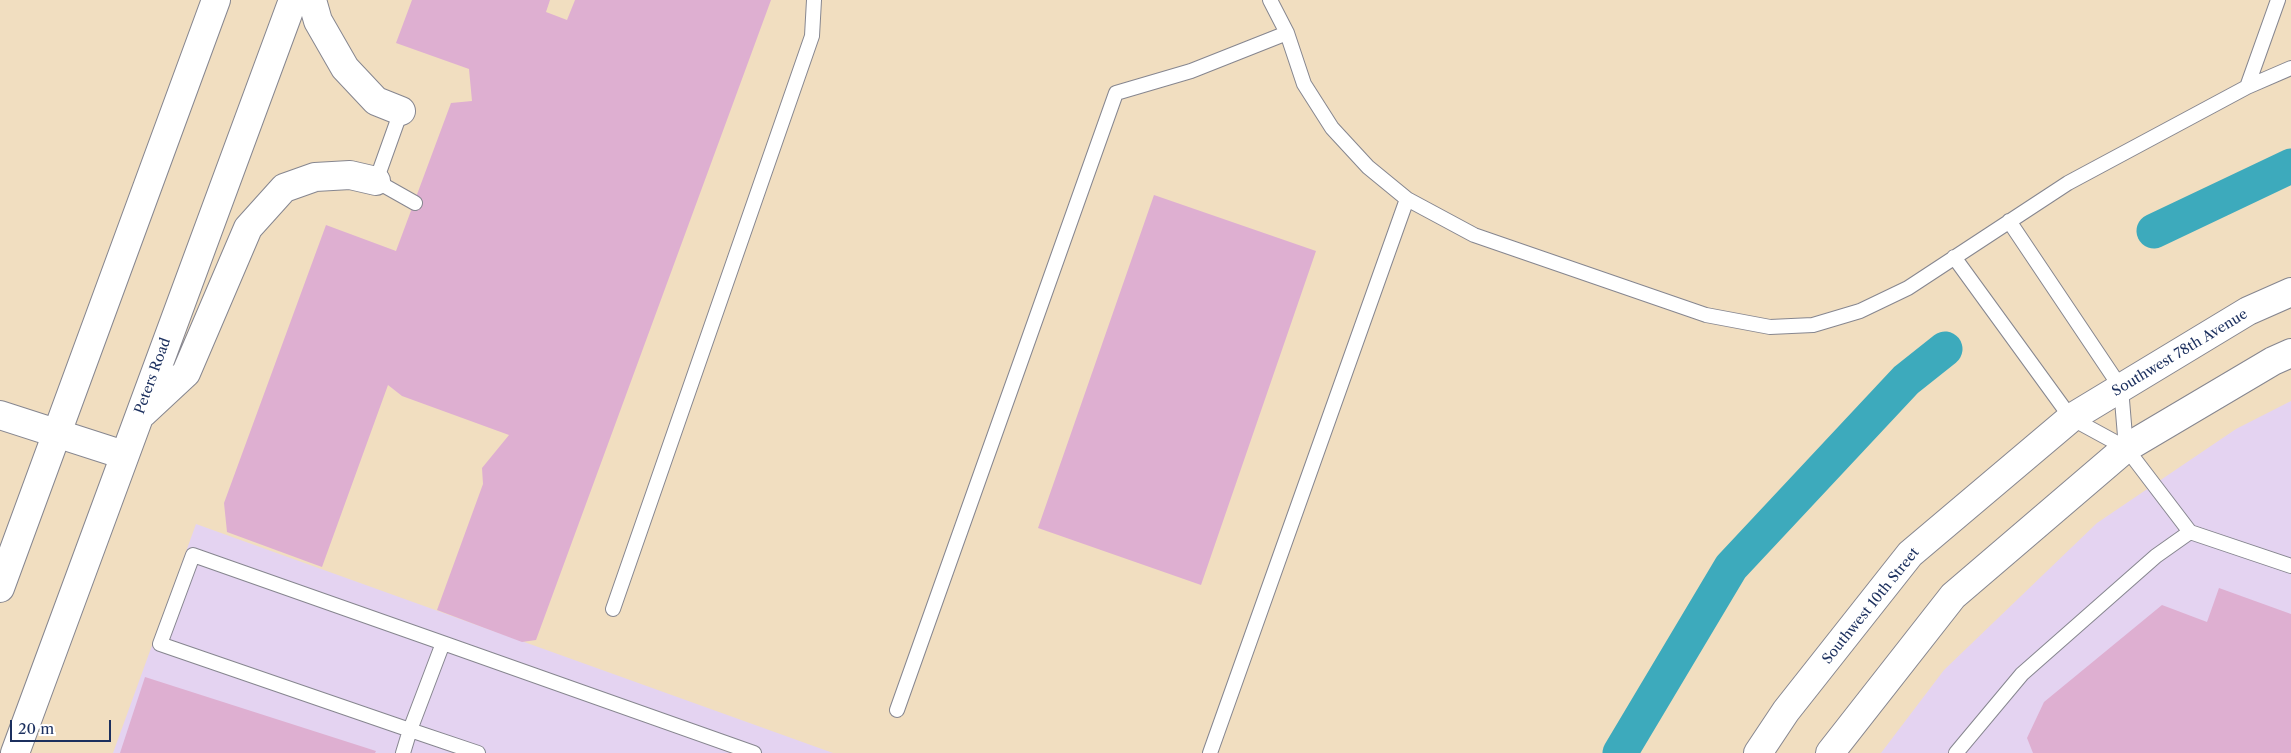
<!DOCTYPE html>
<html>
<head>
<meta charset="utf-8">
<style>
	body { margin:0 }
	#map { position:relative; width:2291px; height:753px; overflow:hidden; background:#f1dec0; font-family:"Libre Caslon Text",serif }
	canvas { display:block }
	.scale { position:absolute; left:10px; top:720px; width:101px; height:22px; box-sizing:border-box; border:2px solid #1b2f5e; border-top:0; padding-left:6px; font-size:15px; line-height:18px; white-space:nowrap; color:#1b2f5e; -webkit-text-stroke:4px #fff; paint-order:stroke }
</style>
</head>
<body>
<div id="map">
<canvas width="2291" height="753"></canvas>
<div class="scale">20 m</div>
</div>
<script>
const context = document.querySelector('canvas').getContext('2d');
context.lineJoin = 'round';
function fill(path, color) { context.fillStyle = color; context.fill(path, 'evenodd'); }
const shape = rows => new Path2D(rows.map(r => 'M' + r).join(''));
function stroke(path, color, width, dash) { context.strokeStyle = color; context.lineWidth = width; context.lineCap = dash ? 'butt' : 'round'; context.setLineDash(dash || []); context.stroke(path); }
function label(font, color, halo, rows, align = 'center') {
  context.font = font + ' "Libre Caslon Text",serif'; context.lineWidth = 4.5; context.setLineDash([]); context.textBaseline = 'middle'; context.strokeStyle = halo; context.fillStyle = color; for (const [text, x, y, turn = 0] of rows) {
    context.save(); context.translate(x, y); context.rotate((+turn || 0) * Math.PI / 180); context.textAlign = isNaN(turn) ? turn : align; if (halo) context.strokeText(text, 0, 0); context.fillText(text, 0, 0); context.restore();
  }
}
const built = shape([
	[2291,401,2291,753,1881,753,1944,670,2097,523,2236,429],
	[196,524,833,753,113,753]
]);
const canal = shape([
	[2154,231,2291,166],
	[1620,753,1731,567,1906,380,1945,349]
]);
const building = shape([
	[412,0,550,0,546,12,567,20,575,0,771,0,536,640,522,642,437,610,483,484,482,468,509,435,402,396,388,385,322,567,227,532,224,503,326,225,396,251,451,103,472,101,469,69,396,43],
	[1154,195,1316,251,1201,585,1038,528],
	[2219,588,2291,614,2291,753,2033,753,2027,738,2044,702,2162,605,2207,622],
	[145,677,376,751,375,753,120,753]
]);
const service = shape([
	[1270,0,1287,33,1304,84,1332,128,1368,167,1407,199,1474,235,1706,315,1770,327,1813,325,1860,311,1908,288,2068,183,2247,87,2291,68],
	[2247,87,2278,0],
	[401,111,376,181,415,203],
	[2009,221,2121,388,2126,448],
	[1954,257,2071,418,2126,448,2190,532,2291,566],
	[613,609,812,36,814,0],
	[443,643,754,753],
	[897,710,1116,93,1191,71,1287,33],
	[403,753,410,730,443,643,193,555,160,644,410,730,478,753],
	[1210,753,1407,199],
	[1956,753,2022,674,2156,556,2190,532]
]);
const minor = shape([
	[0,415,124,455]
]);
const tertiary = shape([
	[1758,753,1786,711,1910,554,2071,418,2248,311,2291,292],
	[1830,753,1953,596,2126,448,2273,361,2291,353]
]);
const secondary = shape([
	[312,0,318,21,345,68,376,101,401,111],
	[143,413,186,373,248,228,284,188,315,177,350,175,376,181],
	[0,588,216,0],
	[15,753,293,0]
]);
const streetNames = [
	["Southwest 78th Avenue",2180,353,-31],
	["Peters Road",153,376,-70],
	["Southwest 10th Street",1871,606,-51]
];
fill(built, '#e4d3f1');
stroke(canal, '#3daabc', 35);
fill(building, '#deafd1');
stroke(service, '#86868f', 16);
stroke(minor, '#86868f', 30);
stroke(tertiary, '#86868f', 30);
stroke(secondary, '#86868f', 30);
stroke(service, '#fff', 14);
stroke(minor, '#fff', 28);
stroke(tertiary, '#fff', 28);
stroke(secondary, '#fff', 28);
label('14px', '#1b2f5e', '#fff', streetNames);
</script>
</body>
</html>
